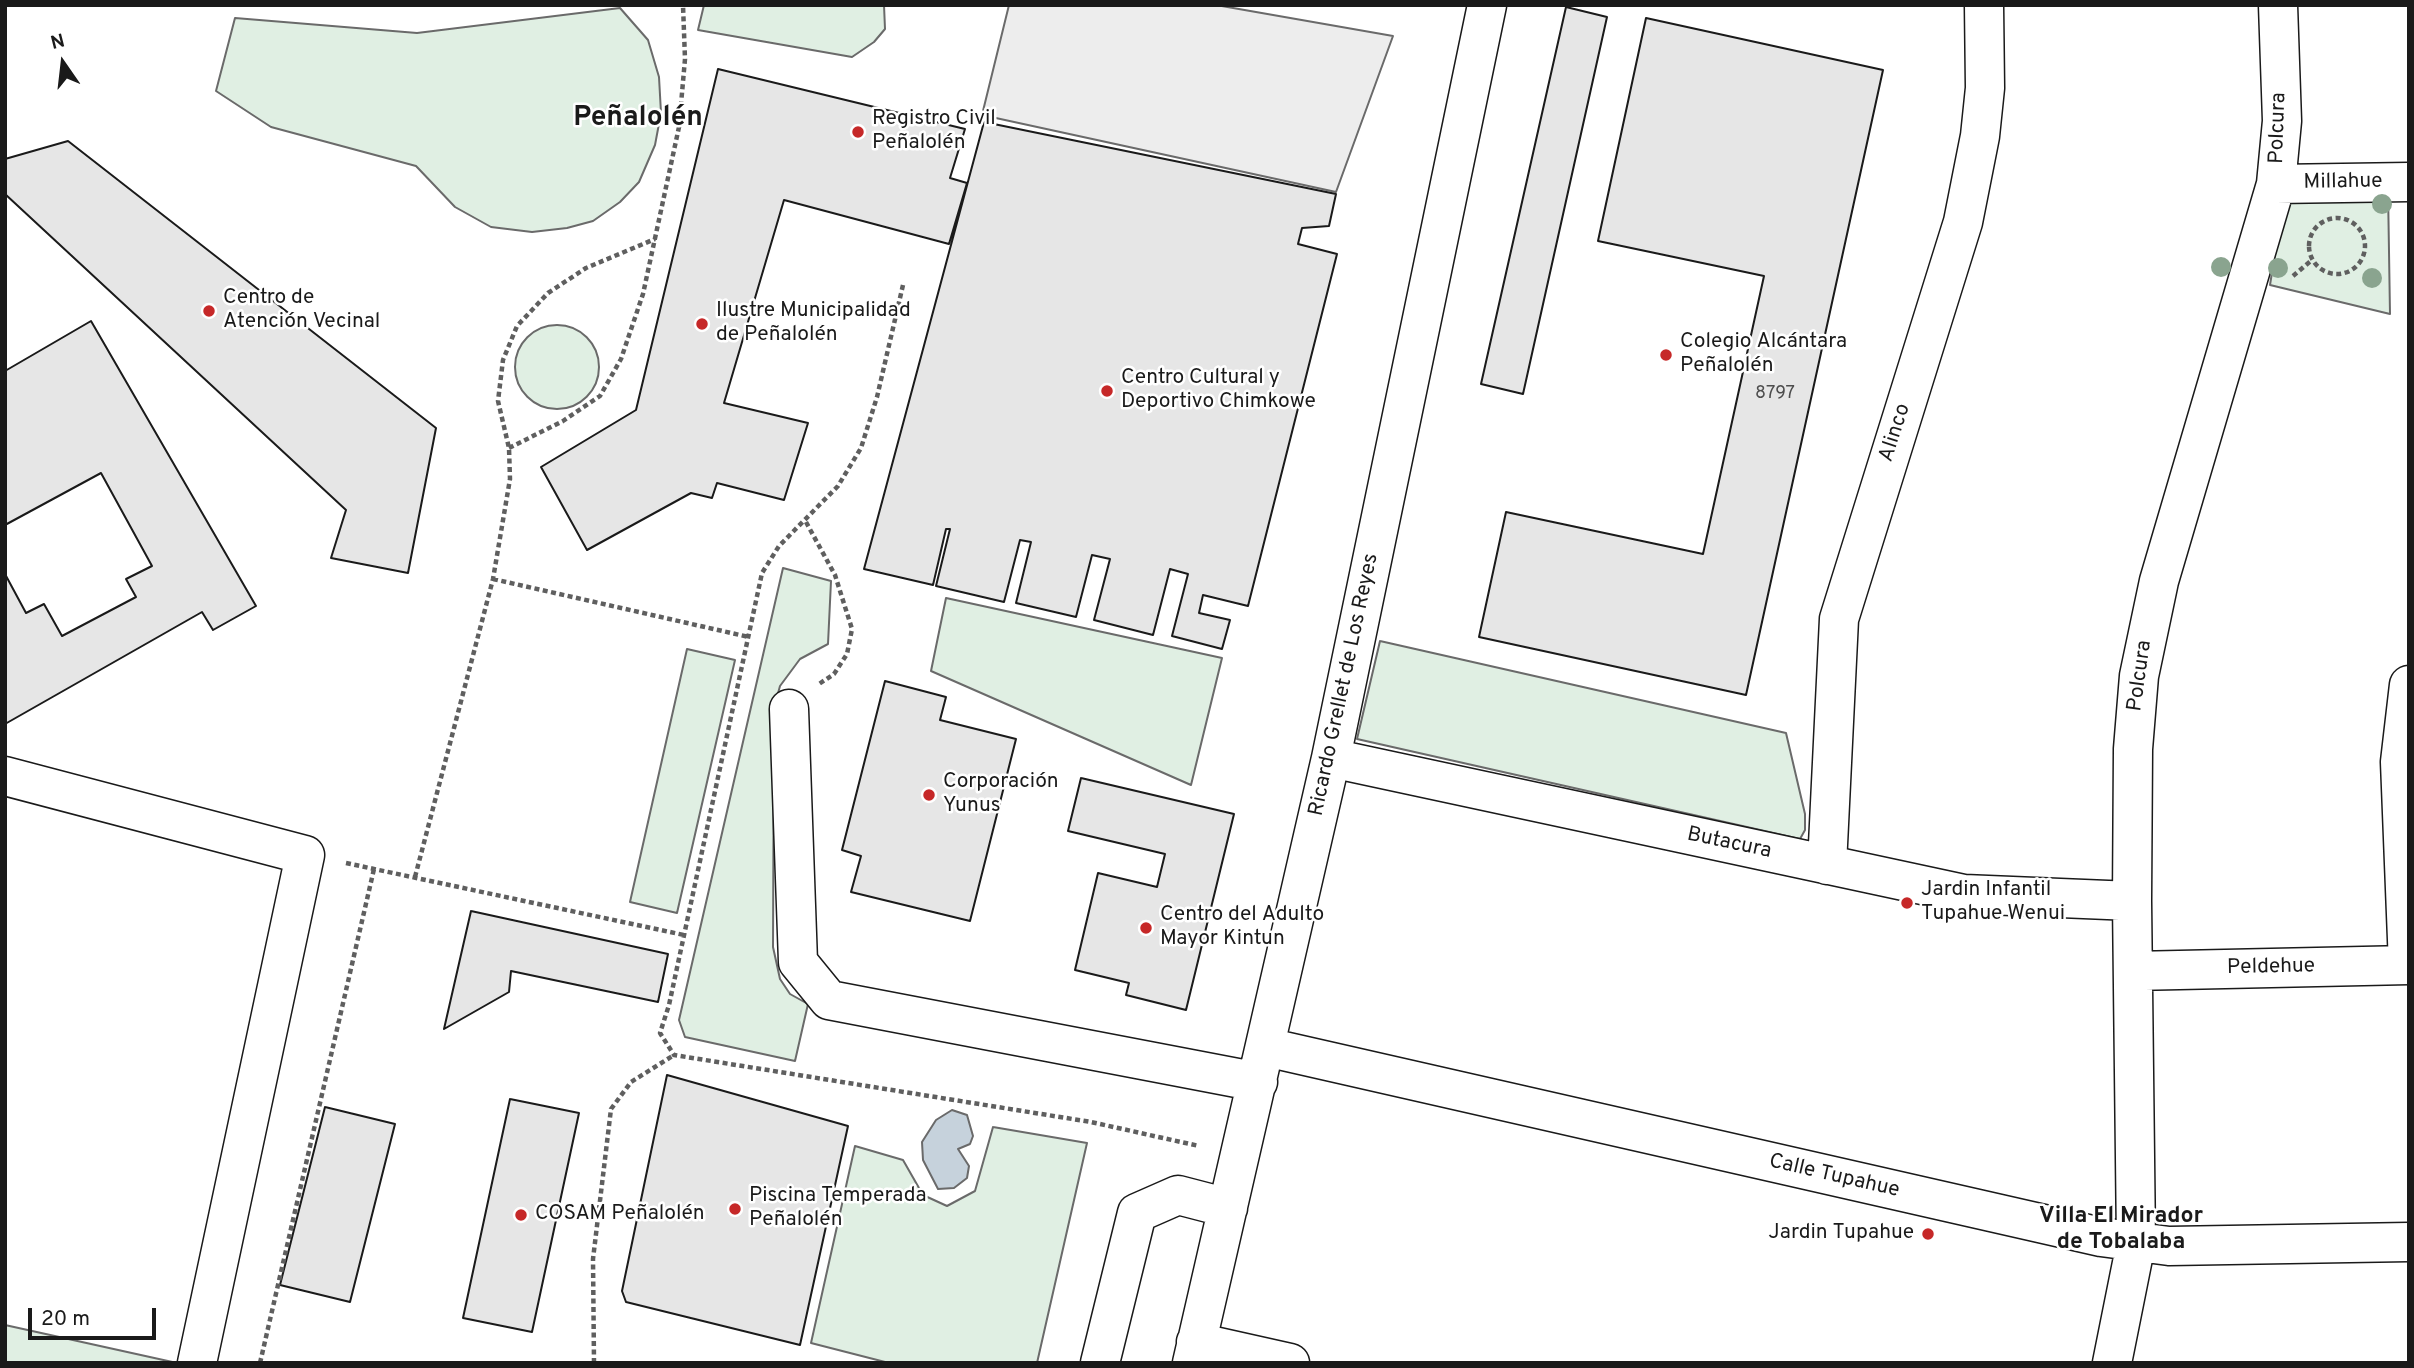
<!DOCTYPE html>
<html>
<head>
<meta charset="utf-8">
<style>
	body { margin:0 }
	#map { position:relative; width:2414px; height:1368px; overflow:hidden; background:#fff; font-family:Overpass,sans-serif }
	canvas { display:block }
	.frame { position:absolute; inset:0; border:7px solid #1a1a1a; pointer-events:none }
	.north { position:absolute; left:28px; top:28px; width:70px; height:70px; -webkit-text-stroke:5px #fff; paint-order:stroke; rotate:346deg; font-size:19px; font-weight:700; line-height:28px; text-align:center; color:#1a1a1a }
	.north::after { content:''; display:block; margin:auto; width:24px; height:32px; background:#1a1a1a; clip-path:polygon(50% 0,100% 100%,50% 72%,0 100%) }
	.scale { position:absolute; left:28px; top:1308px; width:128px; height:32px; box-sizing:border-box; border:4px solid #1a1a1a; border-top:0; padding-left:9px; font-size:21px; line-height:24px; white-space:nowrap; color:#1a1a1a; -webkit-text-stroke:5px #fff; paint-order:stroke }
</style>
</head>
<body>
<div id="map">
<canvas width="2414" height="1368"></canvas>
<div class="frame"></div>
<div class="north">N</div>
<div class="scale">20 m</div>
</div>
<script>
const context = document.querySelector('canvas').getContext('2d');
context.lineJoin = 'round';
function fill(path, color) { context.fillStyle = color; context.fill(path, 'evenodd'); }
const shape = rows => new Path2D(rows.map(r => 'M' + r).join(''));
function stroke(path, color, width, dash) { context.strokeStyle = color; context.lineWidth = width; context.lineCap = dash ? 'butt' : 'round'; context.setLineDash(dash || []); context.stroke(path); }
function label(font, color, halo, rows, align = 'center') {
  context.font = font + ' Overpass,sans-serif'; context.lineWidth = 5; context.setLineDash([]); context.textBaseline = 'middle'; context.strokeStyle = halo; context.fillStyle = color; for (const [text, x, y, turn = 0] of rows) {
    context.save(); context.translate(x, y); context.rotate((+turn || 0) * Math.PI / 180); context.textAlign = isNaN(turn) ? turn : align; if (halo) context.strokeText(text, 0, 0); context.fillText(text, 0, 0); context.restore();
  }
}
const green = shape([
	[704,5,884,5,885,29,874,42,852,57,698,30,704,5],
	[620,8,648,40,659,77,661,113,655,145,639,182,620,202,593,221,567,228,532,232,491,227,455,207,416,166,271,127,216,91,235,18,417,33,620,8],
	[2388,189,2390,314,2270,285,2285,190,2388,189],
	'515 367a42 42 0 1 1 84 0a42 42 0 1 1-84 0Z',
	[783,568,831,581,828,644,800,659,780,686,774,708,773,947,780,979,790,994,808,1004,795,1061,685,1037,679,1020,783,568],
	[946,598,1222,658,1191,785,931,671,946,598],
	[1380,641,1786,733,1805,814,1805,830,1800,839,1357,739,1380,641],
	[687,649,735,660,677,913,630,902,687,649],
	[993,1127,1087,1143,1037,1363,889,1363,811,1343,855,1146,903,1160,923,1195,947,1206,975,1191,993,1127],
	[5,1325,177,1363,5,1363,5,1325]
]);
const parking = shape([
	[1009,5,1216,5,1393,36,1336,192,982,115,1009,5]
]);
const water = shape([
	[952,1110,967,1115,973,1136,970,1144,958,1149,969,1166,967,1178,954,1188,938,1189,923,1160,922,1142,936,1120,952,1110]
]);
const building = shape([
	[1566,7,1607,17,1523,394,1481,384,1566,7],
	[1646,18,1883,70,1746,695,1479,637,1506,512,1703,554,1764,276,1598,241,1646,18],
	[718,69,965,129,950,178,967,183,949,244,784,200,724,403,808,423,784,500,717,483,712,498,691,493,587,550,541,467,636,410,718,69],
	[984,122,1336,194,1329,226,1302,228,1298,244,1337,254,1248,606,1203,595,1199,613,1230,620,1222,649,1172,636,1188,574,1170,569,1153,635,1094,620,1110,559,1092,555,1076,617,1016,603,1031,542,1020,540,1004,602,936,586,950,529,946,529,933,585,864,569,984,122],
	[68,141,436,428,408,573,331,558,346,510,5,194,5,159,68,141],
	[91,321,256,606,213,630,202,612,5,724,5,574,26,613,44,604,62,636,136,597,126,579,152,566,101,473,5,525,5,371,91,321],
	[885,681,946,697,940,720,1016,739,970,921,851,892,861,856,842,850,885,681],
	[1081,778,1234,814,1186,1010,1126,995,1129,983,1075,970,1098,873,1157,887,1165,854,1068,831,1081,778],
	[471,911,668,954,658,1002,511,971,509,992,444,1029,471,911],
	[667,1075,848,1126,800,1345,626,1302,622,1291,667,1075],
	[510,1099,579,1113,532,1332,463,1318,510,1099],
	[325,1107,395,1124,350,1302,280,1285,325,1107]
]);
const path = shape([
	'2309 246a28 28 0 1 1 56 0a28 28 0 1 1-56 0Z',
	[2293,276,2312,260],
	[903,285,877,397,861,448,838,486,779,546,762,573,669,1005,660,1033,674,1055,1091,1122,1199,1146],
	[509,448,563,421,600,396,621,359,643,294,679,127,685,59,683,5],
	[806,522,835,575,852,629,847,654,834,674,819,684],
	[493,579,749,637],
	[346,863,684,935],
	[415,877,493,579,510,479,509,448,498,401,503,360,517,326,548,293,586,268,655,239],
	[260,1363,374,869],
	[594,1363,593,1259,611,1109,631,1082,674,1055]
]);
const minor = shape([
	[2276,184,2409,182],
	[789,709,798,962,829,1000,1258,1082],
	[1331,758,1964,894,2132,901],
	[5,776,305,855,197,1363],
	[1827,865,1839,619,1963,222,1980,136,1985,88,1984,5],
	[2408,965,2400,762,2409,685],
	[2133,971,2409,965],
	[1266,1047,2101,1237,2169,1246,2409,1242],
	[1196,1342,1290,1363],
	[1100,1363,1137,1213,1178,1195,1228,1208],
	[1192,1363,1331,758,1487,5],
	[2112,1363,2136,1243,2132,901,2133,749,2139,676,2159,581,2276,184,2282,121,2278,5]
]);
const trees = [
	[2382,204],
	[2221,267],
	[2278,268],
	[2372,278]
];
const markers = [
	[858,132,7,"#c62828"],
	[209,311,7,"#c62828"],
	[702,324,7,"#c62828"],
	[1666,355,7,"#c62828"],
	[1107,391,7,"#c62828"],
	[929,795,7,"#c62828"],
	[1907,903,7,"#c62828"],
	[1146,928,7,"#c62828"],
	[735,1209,7,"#c62828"],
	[521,1215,7,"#c62828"],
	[1928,1234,7,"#c62828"]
];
const numberNames = [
	["8797",1775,394]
];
const poiNames = [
	["Registro Civil",872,120],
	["Peñalolén",872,144],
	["Centro de",223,299],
	["Atención Vecinal",223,323],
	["Ilustre Municipalidad",716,312],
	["de Peñalolén",716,336],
	["Colegio Alcántara",1680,343],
	["Peñalolén",1680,367],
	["Centro Cultural y",1121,379],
	["Deportivo Chimkowe",1121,403],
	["Corporación",943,783],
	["Yunus",943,807],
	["Jardin Infantil",1921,891],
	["Tupahue Wenui",1921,915],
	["Centro del Adulto",1160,916],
	["Mayor Kintun",1160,940],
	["Piscina Temperada",749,1197],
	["Peñalolén",749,1221],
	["COSAM Peñalolén",535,1215],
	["Jardin Tupahue",1914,1234,"right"]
];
const streetNames = [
	["Polcura",2279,128,-88],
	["Millahue",2343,183,-1],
	["Alinco",1896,433,-72],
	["Polcura",2141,676,-82],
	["Ricardo Grellet de Los Reyes",1345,685,-78],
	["Butacura",1729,844,12],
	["Peldehue",2271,968,-1],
	["Calle Tupahue",1834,1177,13]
];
const neighbourhoodNames = [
	["Villa El Mirador",2121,1217],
	["de Tobalaba",2121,1243]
];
const districtNames = [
	["Peñalolén",638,119]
];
fill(green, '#e0efe3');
stroke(green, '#6a6a6a', 2);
fill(parking, '#ededed');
stroke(parking, '#6a6a6a', 2);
fill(water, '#c6d2dc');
stroke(water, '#6a6a6a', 2);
fill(building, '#e6e6e6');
stroke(building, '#1a1a1a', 2);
stroke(minor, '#1a1a1a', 41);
stroke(path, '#5f5f5f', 4.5, [5, 3.5]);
stroke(minor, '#fff', 38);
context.fillStyle = '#8aa48f';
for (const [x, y] of trees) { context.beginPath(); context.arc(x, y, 10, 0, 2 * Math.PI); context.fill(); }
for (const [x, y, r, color] of markers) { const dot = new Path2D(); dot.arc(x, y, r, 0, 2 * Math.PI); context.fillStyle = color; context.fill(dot); stroke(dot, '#fff', 2.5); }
label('18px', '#4d4d4d', null, numberNames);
label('21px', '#1a1a1a', '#fff', poiNames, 'left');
label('21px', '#1a1a1a', '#fff', streetNames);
label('bold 23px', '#1a1a1a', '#fff', neighbourhoodNames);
label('bold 28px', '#1a1a1a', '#fff', districtNames);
</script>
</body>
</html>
